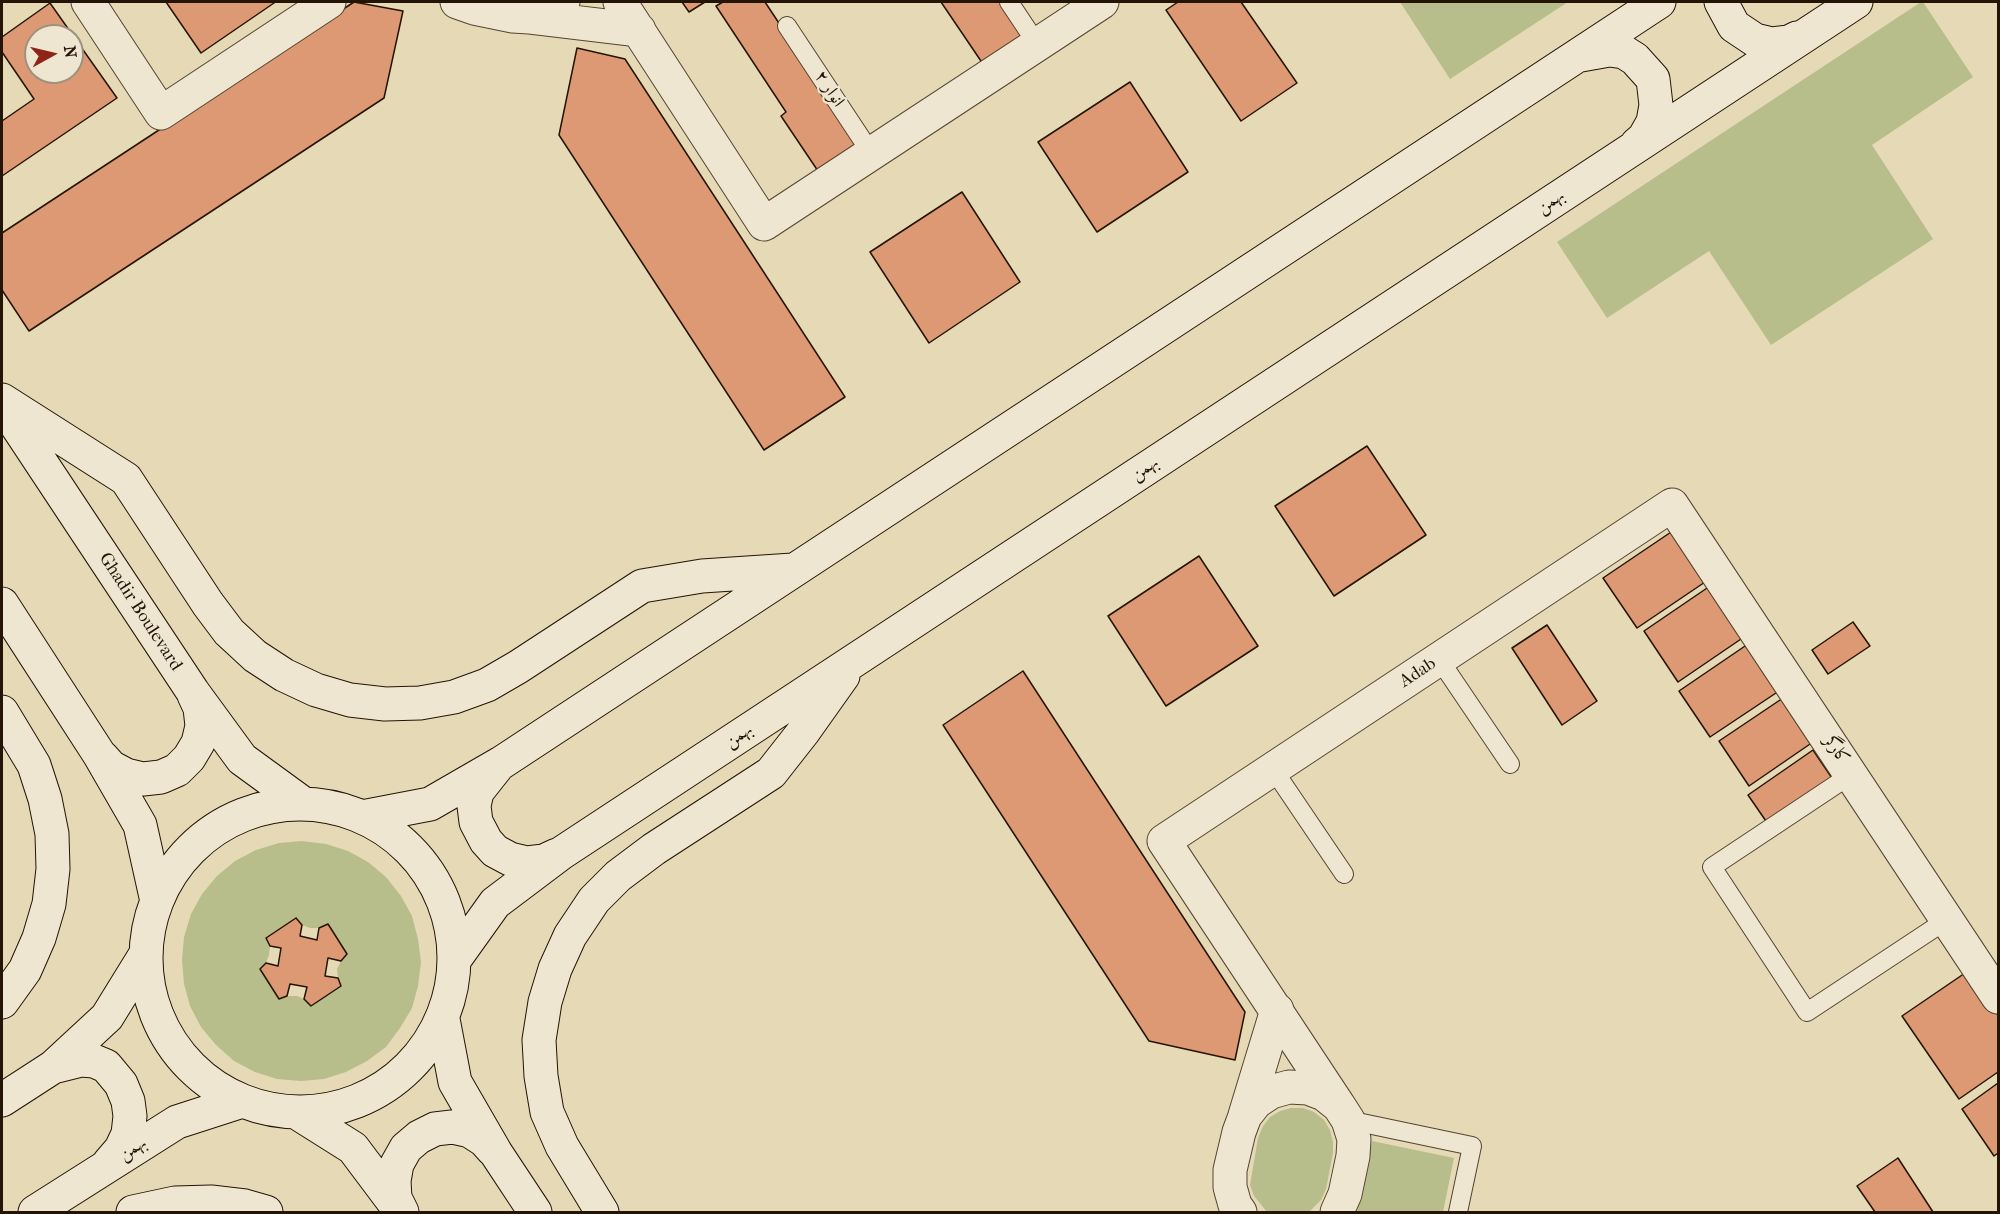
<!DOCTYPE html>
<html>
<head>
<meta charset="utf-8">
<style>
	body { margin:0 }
	#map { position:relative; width:2000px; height:1214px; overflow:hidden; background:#e5d9b6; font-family:"IM FELL French Canon",serif }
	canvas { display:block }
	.frame { position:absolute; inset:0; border:3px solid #231405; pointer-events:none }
	.north { position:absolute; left:24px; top:24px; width:60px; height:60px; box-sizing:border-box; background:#eee6d0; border:2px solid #9d927f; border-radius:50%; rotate:82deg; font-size:16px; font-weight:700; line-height:24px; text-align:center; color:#231405 }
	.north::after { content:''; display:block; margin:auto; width:21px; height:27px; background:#8f2418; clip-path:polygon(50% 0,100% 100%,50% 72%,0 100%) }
</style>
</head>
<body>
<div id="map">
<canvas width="2000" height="1214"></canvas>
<div class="frame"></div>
<div class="north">N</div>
</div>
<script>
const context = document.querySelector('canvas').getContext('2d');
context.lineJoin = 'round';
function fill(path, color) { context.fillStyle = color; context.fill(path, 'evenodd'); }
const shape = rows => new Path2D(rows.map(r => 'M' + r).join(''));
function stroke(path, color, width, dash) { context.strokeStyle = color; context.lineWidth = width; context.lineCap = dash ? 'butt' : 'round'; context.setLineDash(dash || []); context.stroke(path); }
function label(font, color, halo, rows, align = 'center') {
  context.font = font + ' "IM FELL French Canon",Amiri,serif'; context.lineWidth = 4.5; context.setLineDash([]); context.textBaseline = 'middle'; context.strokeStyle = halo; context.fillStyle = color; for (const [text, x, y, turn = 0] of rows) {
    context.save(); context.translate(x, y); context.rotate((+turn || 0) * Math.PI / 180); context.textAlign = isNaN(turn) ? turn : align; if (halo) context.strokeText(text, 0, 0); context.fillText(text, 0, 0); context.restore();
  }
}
const green = shape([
	[1400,2,1568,2,1450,79],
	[1921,2,1923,2,1973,77,1872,145,1933,239,1771,345,1709,251,1607,318,1557,242],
	[302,841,326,844,348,851,368,862,386,877,401,896,412,916,418,939,421,962,418,986,412,1008,400,1028,386,1047,367,1061,346,1072,324,1079,301,1081,277,1079,255,1072,234,1061,216,1045,201,1027,190,1006,184,984,182,960,184,937,191,914,202,894,217,876,235,861,256,850,279,843],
	[296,918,302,925,310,928,319,928,328,924,347,954,341,961,337,969,338,978,341,986,311,1006,304,999,297,996,287,996,279,999,260,969,266,963,269,955,270,946,266,938],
	[1291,1108,1303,1108,1314,1112,1324,1120,1330,1130,1333,1142,1333,1153,1326,1189,1321,1200,1309,1212,1267,1212,1254,1196,1250,1185,1258,1138,1263,1126,1270,1117,1280,1111],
	[1372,1141,1454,1158,1443,1212,1357,1212]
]);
const building = shape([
	[166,2,273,2,274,3,201,53,166,2],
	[354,2,403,11,384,98,29,331,2,290,2,233,354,2],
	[682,2,705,2,689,12,682,2],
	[723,2,765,2,861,147,820,174,781,116,786,112,716,6,723,2],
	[941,2,1003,2,1025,36,983,64,941,2],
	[1178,2,1241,2,1297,83,1241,121,1166,10,1178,2],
	[50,3,117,98,2,176,2,121,34,99,2,52,2,37,50,3],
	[36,36,72,36,72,72,36,72,36,36],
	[577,48,625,59,845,397,764,450,559,135,577,48],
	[1130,82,1188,172,1097,232,1038,142,1130,82],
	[962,192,1020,282,929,343,870,252,962,192],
	[1367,446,1426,535,1334,596,1275,506,1367,446],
	[1677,528,1711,578,1637,628,1603,578,1677,528],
	[1199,556,1258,646,1166,706,1108,616,1199,556],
	[1710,586,1744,637,1678,682,1644,631,1710,586],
	[1853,622,1870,646,1828,674,1812,650,1853,622],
	[1547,625,1597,701,1562,725,1512,648,1547,625],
	[1748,644,1779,691,1710,737,1679,691,1748,644],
	[1023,671,1245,1012,1235,1060,1149,1041,943,725,1023,671],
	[1783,698,1813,742,1749,786,1719,741,1783,698],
	[1813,750,1834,781,1768,824,1748,795,1813,750],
	[296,918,302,925,300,936,317,940,319,928,328,924,347,954,341,961,328,958,325,976,338,978,341,986,311,1006,304,999,307,987,290,984,287,996,279,999,260,969,266,963,278,966,281,948,270,946,266,938,296,918],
	[1968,971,1998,1015,1998,1072,1959,1099,1902,1016,1968,971],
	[1998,1083,1998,1153,1994,1156,1962,1109,1998,1083],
	[1898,1158,1933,1212,1875,1212,1857,1186,1898,1158]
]);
const service = shape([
	[1009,2,1037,44],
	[787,26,871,153],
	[1439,659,1510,764],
	[1273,769,1344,874],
	[1852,774,1712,867,1807,1012,1948,919],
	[1348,1120,1472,1146,1458,1212]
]);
const minor = shape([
	[88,2,161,113,329,2],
	[457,2,474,8,513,16,529,17,547,12,563,2],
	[620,2,764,224,1102,2],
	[530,17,639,30],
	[1339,1106,1164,841,1672,505,1998,997],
	[1245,1115,1277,1010],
	[1240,1212,1235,1205,1230,1187,1230,1170,1239,1132,1245,1116,1256,1102,1271,1092,1289,1087,1308,1088,1324,1094,1339,1106,1348,1120,1354,1139,1353,1156,1345,1194,1337,1212]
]);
const secondary = shape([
	[1721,2,1734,26,1755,40,1772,44,1789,42,1797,38],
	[1581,55,1609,50,1624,52,1635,59,1653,79,1656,105,1653,122,1644,138,1637,144],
	[2,400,126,479,208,604,229,632,255,656,284,675,316,690,350,700,385,704,420,703,454,697,487,685,518,667,642,586,702,576,793,570],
	[5,408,193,692,242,759,301,802],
	[2,604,99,754,140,825,156,897],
	[2,712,34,765,45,799,52,834,53,869,49,904,39,938,25,970,2,1002],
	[102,757,111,767,126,775,143,779,161,777,177,770,189,758,198,743,202,726,200,708,194,695],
	[496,768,477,792,474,806,476,822,486,841,495,851,510,859,527,863,544,861,557,855],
	'146 958a154 154 0 1 1 308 0a154 154 0 1 1-308 0Z',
	[362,817,430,804,501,763,1659,2],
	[455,959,495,903,560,854,1856,2],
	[443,1019,455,1082,496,1153,535,1212],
	[53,1067,81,1060,94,1061,106,1066,121,1084,128,1101,130,1116,128,1134,121,1149,109,1163],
	[2,1100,53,1067,107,1017,144,957],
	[299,1114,353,1148,398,1208],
	[35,1212,177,1122,239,1102],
	[133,1212,175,1203,211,1202,245,1206,266,1212],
	[402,1212,395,1198,394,1181,397,1164,406,1148,419,1137,435,1129,452,1127,470,1131,484,1140,493,1150],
	[602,1212,562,1146,547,1112,541,1076,539,1040,545,1002,555,969,570,936,594,900,618,876,654,849,771,773,804,731,843,676]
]);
const streetNames = [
	["انوار ۲",829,89,57],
	["بهمن",1551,202,-33],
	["بهمن",1145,469,-33],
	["Ghadir Boulevard",140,612,57],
	["Adab",1418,673,-33],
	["بهمن",739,736,-33],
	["کارگر",1836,750,56],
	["بهمن",133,1149,-31]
];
fill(green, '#b7be8c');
fill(building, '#dd9874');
stroke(building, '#231405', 1.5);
stroke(service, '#544531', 20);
stroke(minor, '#544531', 35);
stroke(secondary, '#231405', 35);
stroke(service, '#eee6d0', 18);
stroke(minor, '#eee6d0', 33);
stroke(secondary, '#eee6d0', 33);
label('18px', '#231405', '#eee6d0', streetNames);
</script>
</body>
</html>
